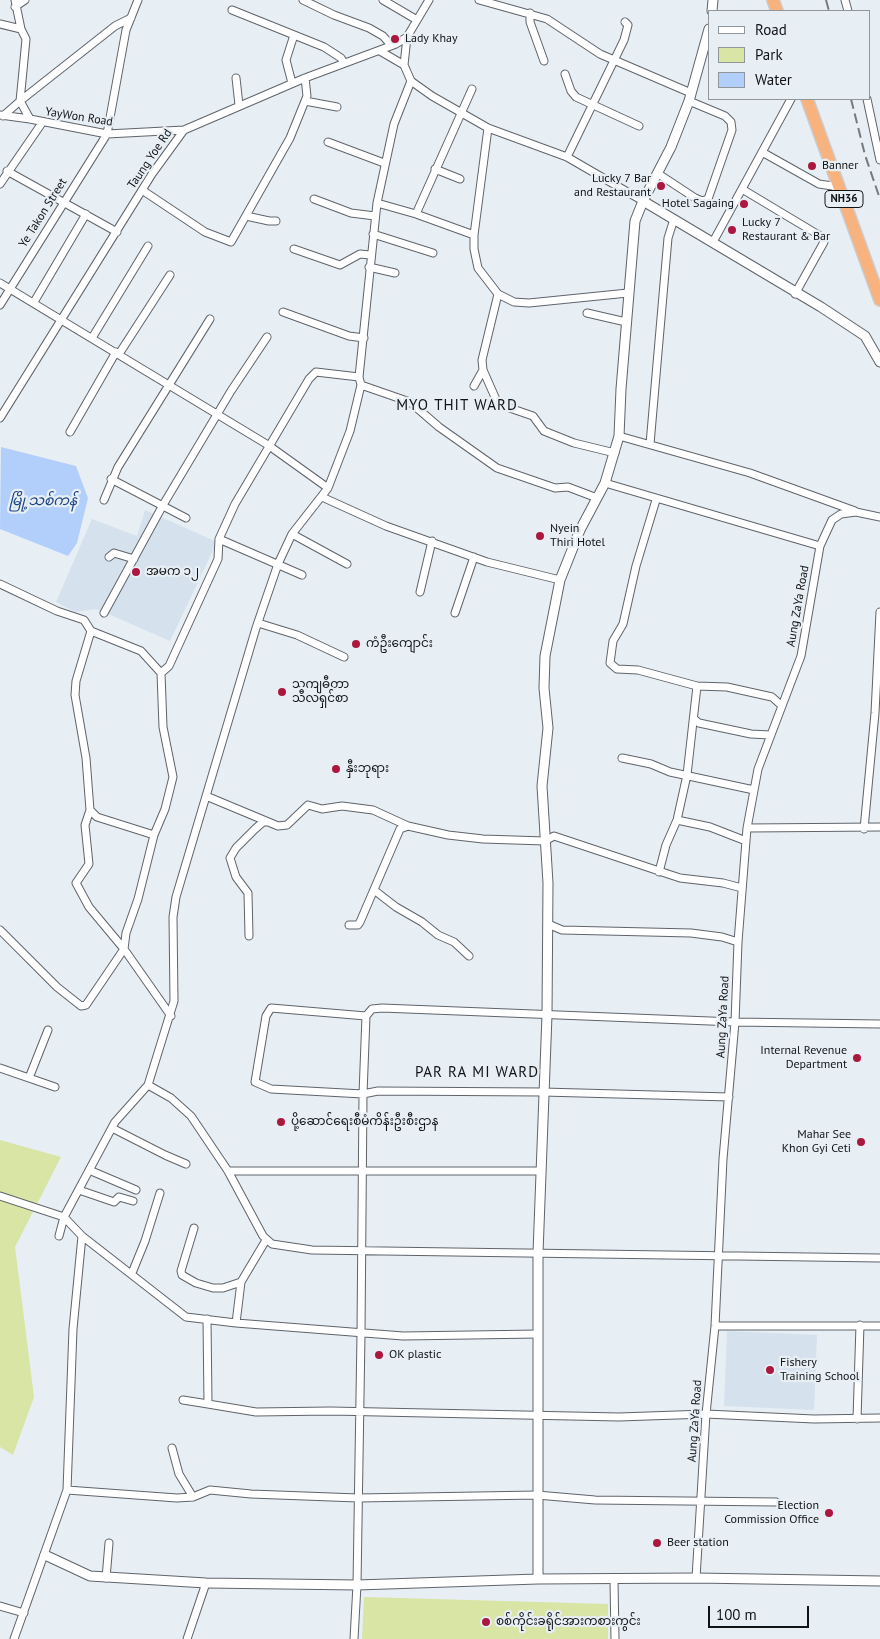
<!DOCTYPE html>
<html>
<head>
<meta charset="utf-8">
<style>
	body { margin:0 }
	#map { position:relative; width:880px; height:1639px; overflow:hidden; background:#e7eef4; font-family:"PT Sans",sans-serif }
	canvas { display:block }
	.legend { position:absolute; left:708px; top:10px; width:162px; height:90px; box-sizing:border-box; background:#e7eef4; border:1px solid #91969b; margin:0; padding:6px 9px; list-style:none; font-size:15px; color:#111315 }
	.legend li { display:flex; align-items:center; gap:10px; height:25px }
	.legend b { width:25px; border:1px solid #91969b }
	.scale { position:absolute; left:708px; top:1606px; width:101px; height:22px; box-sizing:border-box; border:2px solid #111315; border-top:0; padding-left:6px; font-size:15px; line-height:18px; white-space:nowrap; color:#111315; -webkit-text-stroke:4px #e7eef4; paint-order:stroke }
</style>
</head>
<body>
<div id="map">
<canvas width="880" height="1639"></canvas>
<ul class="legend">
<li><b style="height:6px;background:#fff"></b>Road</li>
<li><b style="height:14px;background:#d8e5a5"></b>Park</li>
<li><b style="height:14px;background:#b2cffc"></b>Water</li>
</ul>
<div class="scale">100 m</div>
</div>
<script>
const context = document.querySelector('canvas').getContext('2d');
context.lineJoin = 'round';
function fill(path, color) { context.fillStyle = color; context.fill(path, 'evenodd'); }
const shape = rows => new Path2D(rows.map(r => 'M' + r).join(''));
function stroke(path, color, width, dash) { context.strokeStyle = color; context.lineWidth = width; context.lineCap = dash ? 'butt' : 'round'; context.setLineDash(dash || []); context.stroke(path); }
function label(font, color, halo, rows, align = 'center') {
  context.font = font + ' "PT Sans","Noto Sans Myanmar",sans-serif'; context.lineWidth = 4.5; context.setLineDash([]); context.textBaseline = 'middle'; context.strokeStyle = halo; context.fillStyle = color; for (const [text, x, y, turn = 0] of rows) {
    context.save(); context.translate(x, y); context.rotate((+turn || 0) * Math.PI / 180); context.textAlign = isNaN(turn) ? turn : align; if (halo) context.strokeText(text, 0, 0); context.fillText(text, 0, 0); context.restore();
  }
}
const built = shape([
	[145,510,217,542,170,641,97,609,75,612,56,602,92,519,137,536],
	[727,1331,817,1335,814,1410,724,1406]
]);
const green = shape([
	[0,1140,61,1157,15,1247,34,1397,13,1455,0,1447],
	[364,1597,608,1604,608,1639,362,1639]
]);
const water = shape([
	[1,447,76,466,88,498,77,543,68,556,0,529]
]);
const minor = shape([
	[303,0,334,15,369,28,383,36,391,45],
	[383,0,417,20],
	[479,0,547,19,600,54,691,93],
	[845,0,848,11],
	[15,7,25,0],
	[232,10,324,47,341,58,344,63],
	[530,13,530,22,544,61],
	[0,24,21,29],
	[407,37,404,65,411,81,432,96,488,128,567,157,643,201],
	[380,51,404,65],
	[565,74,571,91,576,97,639,126],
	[236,78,239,105],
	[411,81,394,124,377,203,359,377,361,385,350,431,328,488,292,534,278,564,256,628,176,897,173,917,174,1001,148,1085,171,1098,191,1116,228,1171,263,1236,272,1244,312,1250,880,1258],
	[292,83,286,60,294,35],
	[867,99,880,160],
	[305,101,337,107],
	[0,115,30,119,107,134,184,130],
	[3,116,20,101,22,81,26,39,21,29,15,0],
	[30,119,20,101,115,26,131,18],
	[488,128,474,235,474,249,478,268,498,294,482,360,483,370,498,404,533,416,544,431,574,443,615,453],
	[328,142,384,163],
	[762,152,819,184,839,187],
	[567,157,624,40,628,25,625,22],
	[435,169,460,179],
	[7,171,117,232],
	[657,173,695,198,702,201,708,199,732,130,731,122,725,116,689,101],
	[0,184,42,123],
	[742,189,822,237,824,242,795,294],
	[142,190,205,232,231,242,290,138,307,96,305,78],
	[314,199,351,213,375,216],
	[377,203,416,214,474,235],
	[416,214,472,89],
	[246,216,269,221,276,221],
	[373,234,433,253],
	[713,242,791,99],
	[294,249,340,265,360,254,370,255],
	[369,267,395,273],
	[0,283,268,445,328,488],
	[498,294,514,302,529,303,628,293],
	[34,302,86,214],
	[0,305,107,134,126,30,138,0],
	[283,312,349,336,364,338],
	[587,313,626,322],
	[92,338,148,246],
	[119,354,170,275],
	[361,385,410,402,439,427,497,468,555,488,568,487,597,498],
	[474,386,483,370],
	[0,418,152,174,184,130,305,78,396,44,407,37,429,0],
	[70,432,116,352],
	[619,436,750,473,855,511],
	[650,444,668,238,674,219],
	[111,479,186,518],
	[605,483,820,546],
	[322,497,386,526,487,562,560,580],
	[104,500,118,467,210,319],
	[656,500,636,566,623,624,613,641,610,663,617,669,638,670,697,686,727,687,772,697,781,705],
	[292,534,347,564],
	[219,539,302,575],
	[109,557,114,553,134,559],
	[0,584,57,611,84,620,91,631,141,651,161,673,163,727,173,777,165,809,154,835,138,899,126,933,124,949,171,1016],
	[420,592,432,541],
	[104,613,163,505,231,391,267,337],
	[455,613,474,557],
	[258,623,297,635,344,657],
	[91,631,76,681,75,695,86,758,90,810,97,817,154,835],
	[161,673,169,666,218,559,219,539,235,504,309,379,316,372,359,377],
	[694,719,699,723,751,734,770,735],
	[622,758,651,764,670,772,754,790],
	[206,796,278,826,287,825,308,805,322,809,342,806,373,810,408,826,448,835,483,839,545,841,554,836,680,878,723,883,742,888],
	[677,820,710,827,746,841],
	[747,828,880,827],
	[864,829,875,713,880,612],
	[659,872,666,845,677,820,687,775,697,686],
	[374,890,396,907,422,922,438,935,454,942,469,956],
	[548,924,562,930,691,933,722,937,738,942],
	[349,925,358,925,360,922,400,829,408,826],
	[0,930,57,987,81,1006,86,1005,124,949,89,907,76,883,89,864,85,825,90,810],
	[249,936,248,893,236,877,230,858,236,848,255,829,263,822,267,822],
	[366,1016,271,1008,266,1016,255,1082,271,1089,363,1094,378,1091,543,1092,729,1097],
	[0,1068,55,1087],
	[29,1078,48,1030],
	[112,1128,165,1155,186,1164],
	[89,1170,136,1190],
	[228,1171,540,1171],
	[79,1190,114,1202,119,1197,133,1201],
	[0,1196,64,1217,82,1236,186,1317,236,1323,403,1336,538,1334],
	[194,1228,181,1271,182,1275,196,1283,213,1288,223,1288,241,1282,266,1240],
	[59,1236,64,1217,115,1122,148,1085],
	[132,1273,145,1241,160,1193],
	[207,1319,208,1404,256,1412,331,1411,619,1417,706,1414,814,1419,880,1418],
	[236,1323,241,1282],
	[715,1326,880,1326],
	[183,1400,208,1404],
	[857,1419,860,1325],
	[172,1448,179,1474,193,1497],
	[67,1490,177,1498,193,1497,210,1490,251,1494,358,1498,537,1495,595,1500,776,1502],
	[106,1578,109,1543],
	[696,1578,706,1414,715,1326,723,1159,735,1022,738,942,747,828,758,769,801,656,820,546,832,520,841,514,856,512,880,517],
	[614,1580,615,1639],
	[0,1606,24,1613],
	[14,1639,67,1490,73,1329,82,1236],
	[187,1639,206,1583],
	[354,1639,357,1585,361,1334,363,1094,366,1016,372,1009,382,1008,735,1022,880,1024]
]);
const tertiary = shape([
	[712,11,713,0],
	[643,201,821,307,865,336,880,362],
	[45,1555,90,1576,206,1583,357,1585,538,1579,696,1578,880,1581],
	[538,1579,538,1253,547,1015,548,883,542,786,548,728,544,688,545,656,560,580,580,530,605,483,619,436,621,389,635,221,643,201,671,147,689,101,709,29]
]);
const trunk = shape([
	[773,0,777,11],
	[807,99,880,300]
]);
const rail = shape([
	[826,0,829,11],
	[851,99,865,155,880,199]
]);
const markers = [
	[395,39,5,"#ac1740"],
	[812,166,5,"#ac1740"],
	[661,186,5,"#ac1740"],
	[744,204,5,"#ac1740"],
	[732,230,5,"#ac1740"],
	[540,536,5,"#ac1740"],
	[136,572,5,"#ac1740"],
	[356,644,5,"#ac1740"],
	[282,692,5,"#ac1740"],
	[336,769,5,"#ac1740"],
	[857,1058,5,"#ac1740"],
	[281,1122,5,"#ac1740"],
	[861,1142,5,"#ac1740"],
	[379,1355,5,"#ac1740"],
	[770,1370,5,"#ac1740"],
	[829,1513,5,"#ac1740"],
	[657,1543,5,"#ac1740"],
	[486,1622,5,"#ac1740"]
];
const shields = [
	[844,199,38]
];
const shieldNames = [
	["NH36",844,199]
];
const poiNames = [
	["Lady Khay",405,39],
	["Banner",822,166],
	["Lucky 7 Bar",651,179,"right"],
	["and Restaurant",651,193,"right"],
	["Hotel Sagaing",734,204,"right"],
	["Lucky 7",742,223],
	["Restaurant & Bar",742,237],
	["Nyein",550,529],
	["Thiri Hotel",550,543],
	["အမက ၁၂",146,572],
	["ကံဦးကျောင်း",366,644],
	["သကျဓီတာ",292,685],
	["သီလရှင်စာ",292,699],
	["နှီးဘုရား",346,769],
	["Internal Revenue",847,1051,"right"],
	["Department",847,1065,"right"],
	["ပို့ဆောင်ရေးစီမံကိန်းဦးစီးဌာန",291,1122],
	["Mahar See",851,1135,"right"],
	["Khon Gyi Ceti",851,1149,"right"],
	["OK plastic",389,1355],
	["Fishery",780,1363],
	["Training School",780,1377],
	["Election",819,1506,"right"],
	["Commission Office",819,1520,"right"],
	["Beer station",667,1543],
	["စစ်ကိုင်းခရိုင်အားကစားကွင်း",496,1622]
];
const streetNames = [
	["YayWon Road",79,117,9],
	["Taung Yoe Rd",150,159,-56],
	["Ye Takon Street",43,213,-58],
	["Aung ZaYa Road",798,606,-80],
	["Aung ZaYa Road",723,1017,-87],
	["Aung ZaYa Road",695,1421,-86]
];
const waterNames = [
	["မြို့သစ်ကန်",43,501]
];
const quarterNames = [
	["MYO THIT WARD",457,406],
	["PAR RA MI WARD",477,1073]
];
fill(built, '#d5e1ed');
fill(green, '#d8e5a5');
fill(water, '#b2cffc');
stroke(minor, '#5f646a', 9);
stroke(tertiary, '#5f646a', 11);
stroke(trunk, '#cbcbcc', 14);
stroke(minor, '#fff', 7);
stroke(tertiary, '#fff', 9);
stroke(trunk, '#f7b27e', 11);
stroke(rail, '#767a7e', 2, [10, 5]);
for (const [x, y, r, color] of markers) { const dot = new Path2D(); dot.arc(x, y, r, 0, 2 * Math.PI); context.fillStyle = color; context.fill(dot); stroke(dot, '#e7eef4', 2); }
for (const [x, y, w] of shields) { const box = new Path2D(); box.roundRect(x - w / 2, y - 8.5, w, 17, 4); context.fillStyle = '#e7eef4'; context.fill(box); stroke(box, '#111315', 1); }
label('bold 11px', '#111315', null, shieldNames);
label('12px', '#111315', '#e7eef4', poiNames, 'left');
label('12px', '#111315', '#e7eef4', streetNames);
label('italic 14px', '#1a4484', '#e7eef4', waterNames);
context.letterSpacing = '1px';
label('15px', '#111315', '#e7eef4', quarterNames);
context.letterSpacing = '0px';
</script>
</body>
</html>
